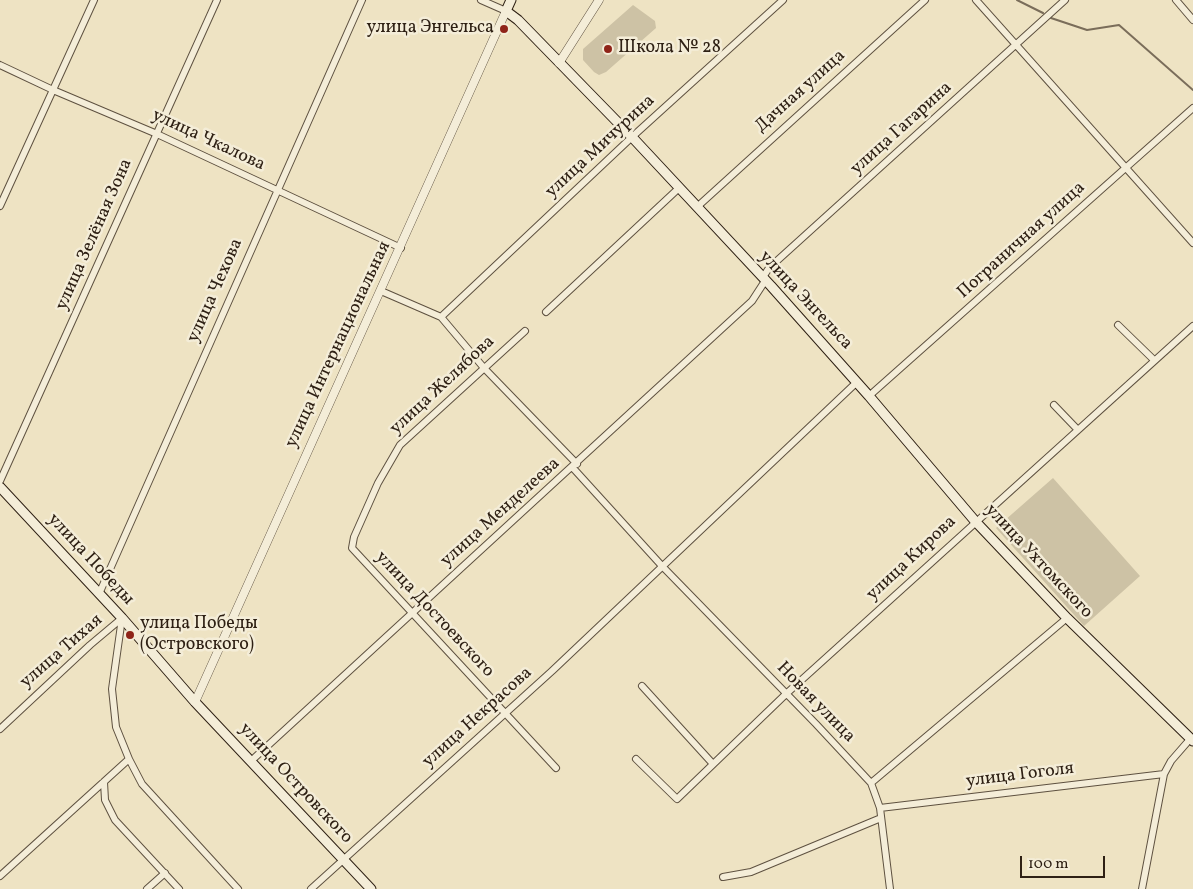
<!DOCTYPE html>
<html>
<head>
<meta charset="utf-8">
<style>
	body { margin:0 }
	#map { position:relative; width:1193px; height:889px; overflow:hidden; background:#eee3c3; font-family:Vollkorn,serif }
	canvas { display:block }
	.scale { position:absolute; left:1020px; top:856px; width:85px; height:22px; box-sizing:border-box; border:2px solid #2e2014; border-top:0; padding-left:6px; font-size:15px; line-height:18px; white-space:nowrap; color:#2e2014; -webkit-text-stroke:4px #f4edd8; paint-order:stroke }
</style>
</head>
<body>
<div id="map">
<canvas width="1193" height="889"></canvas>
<div class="scale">100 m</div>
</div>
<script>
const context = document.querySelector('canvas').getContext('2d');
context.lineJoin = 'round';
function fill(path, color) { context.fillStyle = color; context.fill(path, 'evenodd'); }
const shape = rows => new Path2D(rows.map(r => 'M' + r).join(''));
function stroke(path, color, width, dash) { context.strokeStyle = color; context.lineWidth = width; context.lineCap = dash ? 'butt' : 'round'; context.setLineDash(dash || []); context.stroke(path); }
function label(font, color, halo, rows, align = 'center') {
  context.font = font + ' Vollkorn,serif'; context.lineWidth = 5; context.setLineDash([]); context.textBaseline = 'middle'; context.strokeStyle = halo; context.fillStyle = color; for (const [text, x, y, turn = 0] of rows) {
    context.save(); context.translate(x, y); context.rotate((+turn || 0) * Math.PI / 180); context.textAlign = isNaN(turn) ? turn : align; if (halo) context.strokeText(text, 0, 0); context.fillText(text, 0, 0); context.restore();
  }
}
const green = shape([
	[633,5,655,21,656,28,606,72,599,75,594,72,583,60,583,49],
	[1053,478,1140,576,1084,626,996,528]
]);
const stream = shape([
	[1017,0,1043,13],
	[1051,18,1087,30,1119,25,1193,90]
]);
const minor = shape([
	[481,0,506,11],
	[976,0,1193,243],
	[1176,0,1193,20],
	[0,65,53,90,157,134,401,248],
	[0,206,94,0],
	[697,207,925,0],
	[381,291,441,317,484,368,577,464],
	[546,312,679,188],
	[441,317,632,137,783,0],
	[1118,325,1154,360],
	[525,331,400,445,378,483,354,537,352,548,556,768],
	[869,396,1193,108],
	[1054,405,1078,430],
	[573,468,662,566,816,724,871,783,880,808,890,889],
	[0,481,217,0],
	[99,594,362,0],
	[642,686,713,764],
	[0,729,90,645,121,619],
	[129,759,142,784,238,889],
	[636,759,677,799,786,694,1193,326],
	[251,761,752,301,765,281,763,277,769,268,1065,0],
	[104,782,105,800,115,820,179,889],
	[871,783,1067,618],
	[880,808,1164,774],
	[0,876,129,759,116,727,112,689,122,618],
	[723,877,751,872,881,818],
	[147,889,165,873],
	[311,889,552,671,857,382],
	[1142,889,1164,774,1171,761,1191,738]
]);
const tertiary = shape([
	[559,63,599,0],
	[195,702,506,11]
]);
const secondary = shape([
	[511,0,506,11,518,20,632,137,771,286,869,396,975,521,1067,618,1193,741],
	[0,487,122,618,195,702,371,889]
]);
const markers = [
	[504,29,5,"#8f2418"],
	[608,49,5,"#8f2418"],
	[130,635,5,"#8f2418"]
];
const poiNames = [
	["улица Энгельса",494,29,"right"],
	["Школа № 28",618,49],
	["улица Победы",140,625],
	["(Островского)",140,646]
];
const streetNames = [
	["Дачная улица",801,92,-42],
	["улица Гагарина",902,129,-42],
	["улица Чкалова",208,141,25],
	["улица Мичурина",601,147,-43],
	["улица Зелёная Зона",95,235,-66],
	["Пограничная улица",1022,241,-42],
	["улица Чехова",216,291,-66],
	["улица Энгельса",805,301,47],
	["улица Интернациональная",339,345,-65],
	["улица Желябова",443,386,-43],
	["улица Менделеева",501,513,-42],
	["улица Кирова",912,559,-43],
	["улица Победы",90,560,47],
	["улица Ухтомского",1038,562,47],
	["улица Достоевского",434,615,47],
	["улица Тихая",62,652,-41],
	["Новая улица",815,703,46],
	["улица Некрасова",478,718,-42],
	["улица Гоголя",1020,776,-7],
	["улица Островского",295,784,47]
];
fill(green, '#cdc2a5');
stroke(stream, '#7a6d5a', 2);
stroke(minor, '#5e5140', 8);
stroke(tertiary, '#5e5140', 9);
stroke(secondary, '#2e2014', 11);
stroke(minor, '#f4edd8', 6);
stroke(tertiary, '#f4edd8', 8);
stroke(secondary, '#f4edd8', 9);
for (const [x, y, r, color] of markers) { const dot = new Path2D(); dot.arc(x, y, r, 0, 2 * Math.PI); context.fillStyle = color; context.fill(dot); stroke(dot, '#f4edd8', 2); }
label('18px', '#2e2014', '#f4edd8', poiNames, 'left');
label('18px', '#2e2014', '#f4edd8', streetNames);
</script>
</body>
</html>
